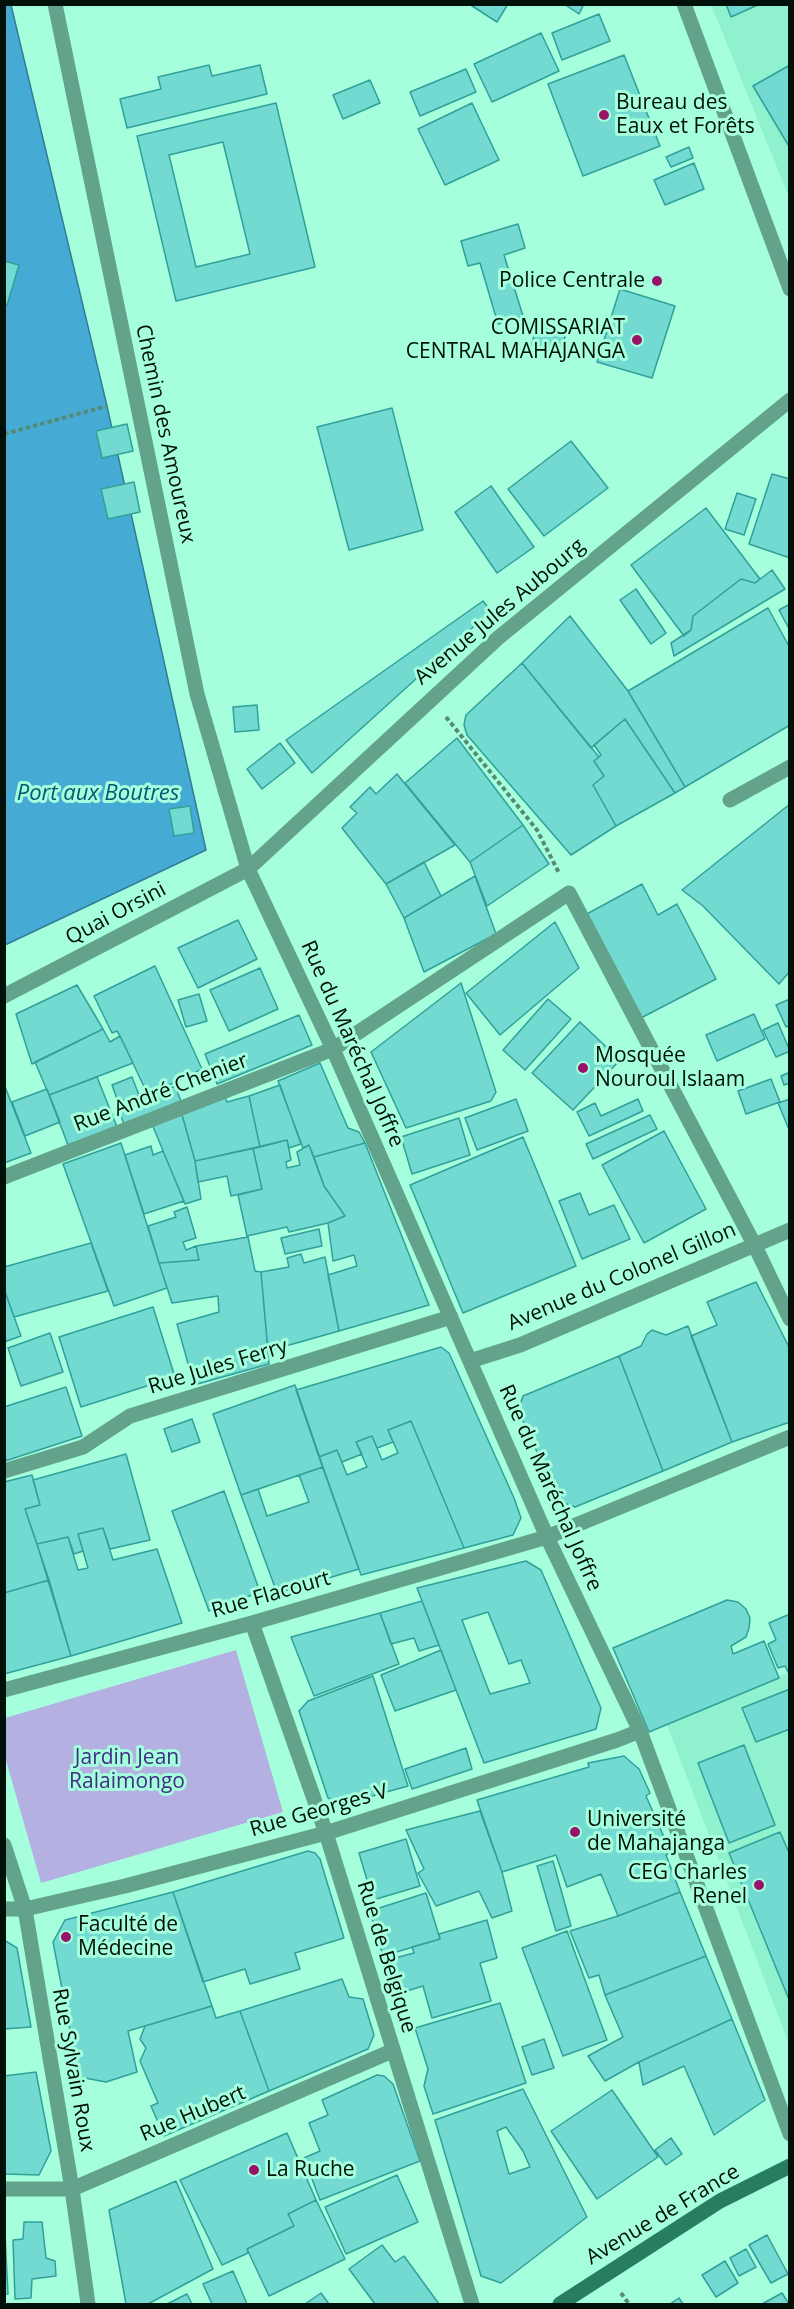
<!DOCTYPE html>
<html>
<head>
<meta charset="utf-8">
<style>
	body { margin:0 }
	#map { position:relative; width:794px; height:2309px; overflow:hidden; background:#a5ffdd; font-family:"Open Sans",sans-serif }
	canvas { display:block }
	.frame { position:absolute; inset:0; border:6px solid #001109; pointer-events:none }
</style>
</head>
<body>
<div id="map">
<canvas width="794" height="2309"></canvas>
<div class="frame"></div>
</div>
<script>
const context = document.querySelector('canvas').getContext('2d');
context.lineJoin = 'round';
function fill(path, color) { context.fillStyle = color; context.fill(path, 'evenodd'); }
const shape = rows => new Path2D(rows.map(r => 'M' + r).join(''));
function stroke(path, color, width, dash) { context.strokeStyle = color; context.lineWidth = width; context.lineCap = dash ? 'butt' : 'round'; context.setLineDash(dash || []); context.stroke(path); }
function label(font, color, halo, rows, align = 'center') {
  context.font = font + ' "Open Sans",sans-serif'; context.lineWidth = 6; context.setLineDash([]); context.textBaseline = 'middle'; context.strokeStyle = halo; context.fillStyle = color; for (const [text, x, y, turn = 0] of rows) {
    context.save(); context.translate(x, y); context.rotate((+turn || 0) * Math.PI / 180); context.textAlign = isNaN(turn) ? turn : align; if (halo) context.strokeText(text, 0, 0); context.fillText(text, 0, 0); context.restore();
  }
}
const built = shape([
	[711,5,789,5,789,197,721,29],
	[789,1672,789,2044,667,1725]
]);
const green = shape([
	[236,1650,283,1812,41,1883,5,1757,5,1718]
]);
const water = shape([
	[4,5,11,5,107,406,206,850,5,945,4,5]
]);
const building = shape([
	[469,4,508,4,497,22,469,4],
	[564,4,584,4,579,14,564,4],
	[726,4,760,4,731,17,726,4],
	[599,14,610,41,562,60,552,33,599,14],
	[541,33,559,71,492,102,474,64,541,33],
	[624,55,660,146,583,176,548,84,624,55],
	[209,65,212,76,260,65,267,94,127,128,120,99,161,89,158,77,209,65],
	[790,65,790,148,753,86,790,65],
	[466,69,476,92,420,116,410,92,466,69],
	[370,80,380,103,343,119,333,95,370,80],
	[276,103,315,267,176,301,137,136,276,103],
	[223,142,250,254,196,267,169,155,223,142],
	[472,103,499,160,445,185,418,129,472,103],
	[689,147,693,158,671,167,666,157,689,147],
	[694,163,704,189,665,205,654,180,694,163],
	[518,224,525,248,504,255,523,316,498,324,480,263,468,266,461,241,518,224],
	[4,261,19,265,7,305,4,304,4,261],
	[620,289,675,306,652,378,597,362,620,289],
	[536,326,566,333,560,356,531,349,536,326],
	[392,408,423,530,349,550,317,427,392,408],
	[127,424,133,451,102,458,96,431,127,424],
	[571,441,608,488,544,536,508,489,571,441],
	[772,474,790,479,790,558,749,544,772,474],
	[134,482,140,512,108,519,101,489,134,482],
	[491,486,534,547,497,573,455,512,491,486],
	[737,493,756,499,744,535,725,529,737,493],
	[706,508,760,579,755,583,741,579,693,616,691,630,684,636,631,565,706,508],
	[772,570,785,589,674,656,671,643,691,630,693,616,741,579,755,583,772,570],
	[636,589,666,633,651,644,620,600,636,589],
	[483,601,491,611,312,773,286,740,483,601],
	[790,604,790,626,788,627,779,610,790,604],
	[768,608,790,648,790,725,685,787,628,691,768,608],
	[570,616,628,691,685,787,675,793,625,719,591,748,522,663,570,616],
	[522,663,599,757,594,761,604,776,593,785,616,826,571,855,467,735,464,725,466,715,522,663],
	[257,705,259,730,235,732,233,707,257,705],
	[625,719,675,793,616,826,593,785,604,776,594,761,601,755,594,745,625,719],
	[457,738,523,825,470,862,405,783,457,738],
	[280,743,295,763,262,789,247,769,280,743],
	[397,774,455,845,386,884,342,828,357,813,350,807,370,787,376,794,397,774],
	[790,804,790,971,779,984,703,906,682,890,790,804],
	[190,806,194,833,174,836,169,809,190,806],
	[523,825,549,864,487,906,470,862,523,825],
	[424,862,441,896,404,918,386,884,424,862],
	[475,876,496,934,424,972,404,918,475,876],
	[642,884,658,915,677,904,716,979,639,1019,585,915,642,884],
	[238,920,257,959,198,988,178,948,238,920],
	[555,922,579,968,500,1035,466,993,555,922],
	[155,966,202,1069,148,1095,120,1036,117,1031,112,1033,94,996,155,966],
	[260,968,278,1009,229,1031,210,990,260,968],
	[461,983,496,1092,491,1101,406,1128,371,1052,461,983],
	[77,985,103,1029,32,1064,16,1014,77,985],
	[199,994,207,1021,186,1027,178,1000,199,994],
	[548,999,571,1019,525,1070,503,1050,548,999],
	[790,999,790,1025,786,1027,776,1005,790,999],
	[754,1014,765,1039,717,1061,706,1035,754,1014],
	[299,1015,312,1045,217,1084,205,1054,299,1015],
	[580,1022,620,1060,573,1110,532,1073,580,1022],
	[778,1023,790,1051,776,1057,763,1030,778,1023],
	[103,1029,110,1042,120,1036,133,1063,49,1095,35,1062,103,1029],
	[320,1063,348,1128,359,1132,365,1143,314,1157,309,1145,303,1148,278,1081,320,1063],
	[790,1072,790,1083,784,1085,781,1076,790,1072],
	[97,1077,117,1127,68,1145,49,1095,97,1077],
	[132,1077,139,1095,118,1102,112,1085,132,1077],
	[771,1079,780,1102,746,1114,738,1091,771,1079],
	[4,1084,31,1153,4,1163,4,1084],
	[280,1085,301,1144,289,1148,287,1140,260,1147,249,1096,280,1085],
	[175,1086,181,1101,124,1124,118,1109,175,1086],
	[47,1089,60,1122,25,1136,12,1102,47,1089],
	[224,1095,227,1102,249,1096,260,1147,195,1161,181,1111,224,1095],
	[516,1099,528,1131,477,1150,465,1118,516,1099],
	[638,1099,643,1111,589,1136,577,1112,595,1103,601,1116,638,1099],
	[790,1099,790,1132,778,1103,790,1099],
	[182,1115,195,1161,201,1199,185,1204,152,1124,182,1115],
	[650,1115,657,1129,593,1159,586,1144,650,1115],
	[459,1118,470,1155,412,1174,401,1137,459,1118],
	[664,1131,706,1209,644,1243,602,1165,664,1131],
	[523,1137,576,1266,463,1313,410,1185,523,1137],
	[287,1140,291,1160,286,1162,287,1168,300,1165,297,1152,309,1145,324,1186,345,1216,328,1223,289,1232,287,1227,247,1236,238,1195,262,1189,253,1148,287,1140],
	[121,1143,167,1288,114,1306,63,1164,121,1143],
	[365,1143,429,1305,339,1331,328,1275,357,1266,354,1255,333,1261,328,1223,345,1216,324,1186,314,1157,365,1143],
	[151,1146,153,1155,163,1151,184,1201,144,1214,125,1155,151,1146],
	[253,1148,262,1189,231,1196,227,1176,198,1182,195,1161,253,1148],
	[580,1193,589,1215,614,1205,630,1239,582,1259,559,1201,580,1193],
	[187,1207,196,1238,183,1242,186,1250,196,1246,199,1260,159,1263,148,1226,176,1217,174,1212,187,1207],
	[319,1229,322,1246,285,1254,281,1238,319,1229],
	[248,1237,255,1271,261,1272,269,1364,194,1385,177,1324,219,1312,218,1296,172,1303,159,1263,199,1260,196,1246,248,1237],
	[91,1243,108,1291,14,1317,4,1289,4,1267,91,1243],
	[301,1254,304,1263,325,1257,339,1331,268,1351,261,1272,289,1267,287,1258,301,1254],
	[756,1282,790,1349,790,1422,732,1442,691,1336,717,1325,707,1302,756,1282],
	[4,1289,21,1336,4,1342,4,1289],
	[153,1307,175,1377,81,1407,59,1337,153,1307],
	[688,1326,732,1442,663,1471,619,1356,641,1346,647,1334,652,1330,666,1335,688,1326],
	[50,1333,63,1372,21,1386,8,1348,50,1333],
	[441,1347,449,1353,514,1498,521,1518,513,1535,464,1548,411,1421,388,1430,393,1442,377,1448,372,1436,356,1442,362,1454,342,1462,337,1450,319,1457,296,1390,441,1347],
	[619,1356,663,1471,575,1507,559,1501,518,1410,523,1396,619,1356],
	[295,1385,323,1467,241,1495,213,1414,295,1385],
	[66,1387,82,1436,5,1461,4,1407,66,1387],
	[192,1419,200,1442,172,1452,164,1429,192,1419],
	[411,1421,464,1548,361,1575,319,1457,337,1450,347,1475,367,1467,356,1442,372,1436,382,1460,398,1453,388,1430,411,1421],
	[126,1454,150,1540,110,1549,103,1528,78,1534,83,1551,74,1554,68,1537,37,1544,25,1509,40,1505,33,1480,126,1454],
	[323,1467,359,1569,277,1593,241,1495,258,1489,267,1516,309,1502,299,1475,323,1467],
	[32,1475,40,1505,25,1509,49,1580,4,1593,4,1482,32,1475],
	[224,1491,260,1592,209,1611,172,1511,224,1491],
	[103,1528,113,1560,157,1549,182,1623,71,1656,37,1544,68,1537,78,1570,88,1568,78,1534,103,1528],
	[526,1561,541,1570,601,1708,596,1729,484,1763,417,1588,526,1561],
	[488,1612,509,1664,521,1660,530,1683,490,1694,462,1620,488,1612],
	[49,1580,71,1656,4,1674,4,1593,49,1580],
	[727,1600,738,1602,746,1609,750,1618,749,1628,746,1637,731,1646,733,1654,764,1641,779,1678,649,1732,613,1648,727,1600],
	[422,1601,439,1645,419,1651,414,1638,391,1644,380,1613,422,1601],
	[380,1613,399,1664,314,1696,291,1637,380,1613],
	[790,1614,790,1672,788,1672,785,1666,778,1668,768,1644,776,1640,769,1623,790,1614],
	[441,1650,456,1690,395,1711,381,1675,441,1650],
	[373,1676,408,1786,340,1805,328,1798,299,1711,308,1701,373,1676],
	[790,1689,790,1729,756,1742,742,1708,790,1689],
	[744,1745,775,1825,729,1843,698,1763,744,1745],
	[466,1748,472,1769,412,1789,405,1769,466,1748],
	[624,1756,639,1769,650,1793,646,1796,671,1853,666,1855,680,1892,618,1916,601,1874,567,1887,556,1855,502,1872,477,1800,589,1767,588,1763,624,1756],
	[480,1811,502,1872,512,1911,492,1918,479,1891,436,1906,418,1873,424,1869,406,1830,480,1811],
	[780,1832,790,1855,790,2002,729,1853,780,1832],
	[406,1839,420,1886,373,1900,359,1853,406,1839],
	[308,1851,315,1853,320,1859,344,1938,295,1953,300,1969,250,1984,245,1969,203,1982,173,1892,308,1851],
	[553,1861,571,1926,556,1931,537,1866,553,1861],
	[173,1892,212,2006,128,2031,137,2072,106,2082,79,2077,53,1942,65,1920,173,1892],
	[680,1892,706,1956,605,1995,599,1975,589,1978,570,1931,618,1916,680,1892],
	[426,1893,440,1939,383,1956,370,1911,426,1893],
	[487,1920,497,1958,480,1963,491,2001,432,2018,423,1986,397,1994,387,1960,414,1953,412,1947,440,1939,439,1934,487,1920],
	[567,1931,607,2040,563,2056,522,1948,567,1931],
	[4,1940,17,1948,31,2027,4,2029,4,1940],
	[706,1956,732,2019,639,2062,605,2081,588,2056,623,2037,605,1995,706,1956],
	[342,1979,349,1997,363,1999,374,2035,368,2049,269,2091,240,2011,342,1979],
	[500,2003,526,2083,433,2114,424,2086,428,2069,415,2028,500,2003],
	[212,2006,216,2018,240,2011,269,2091,164,2136,151,2106,158,2103,140,2061,146,2048,140,2039,145,2026,212,2006],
	[732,2019,765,2100,714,2135,684,2066,643,2085,639,2062,732,2019],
	[544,2039,554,2068,532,2075,522,2047,544,2039],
	[36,2072,51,2151,39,2175,4,2174,4,2076,36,2072],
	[377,2075,384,2076,393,2084,420,2161,320,2200,304,2158,320,2151,309,2123,328,2115,322,2100,377,2075],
	[523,2089,587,2217,501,2283,481,2276,435,2120,523,2089],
	[506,2127,523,2151,530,2167,509,2174,497,2131,506,2127],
	[612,2090,658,2157,597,2199,551,2131,612,2090],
	[287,2133,316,2200,288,2214,294,2226,247,2249,248,2253,222,2265,180,2180,287,2133],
	[671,2138,682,2154,666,2165,655,2150,671,2138],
	[397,2175,418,2222,346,2254,325,2207,397,2175],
	[176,2181,213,2269,148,2304,126,2304,109,2210,176,2181],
	[316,2200,345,2259,269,2296,247,2249,294,2226,288,2214,316,2200],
	[4,2215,8,2294,4,2294,4,2215],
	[24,2222,42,2222,46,2258,55,2261,56,2276,32,2279,31,2298,15,2299,13,2240,23,2239,24,2222],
	[767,2235,788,2274,771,2283,749,2245,767,2235],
	[382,2245,395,2262,404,2256,439,2304,375,2304,349,2269,382,2245],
	[746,2249,756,2267,739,2276,730,2258,746,2249],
	[725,2261,738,2283,716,2297,702,2275,725,2261],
	[233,2271,247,2304,212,2304,203,2284,233,2271],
	[321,2293,329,2304,305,2304,321,2293],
	[782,2293,789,2304,762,2304,782,2293],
	[187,2294,192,2304,167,2304,187,2294],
	[679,2298,683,2304,670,2304,679,2298]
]);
const path = shape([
	[4,434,107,406],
	[446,717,537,830,559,873],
	[621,2293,629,2304]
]);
const service = shape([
	[55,4,197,694,248,869]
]);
const minor = shape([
	[684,4,790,289],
	[730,800,790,767],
	[248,869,333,1049,547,1537,640,1731,790,2134],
	[4,996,248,869,498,638,790,400],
	[4,1177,333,1049,569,893,754,1244,790,1319],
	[470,1361,520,1345,790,1230],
	[4,1471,83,1447,130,1416,451,1317],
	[252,1623,326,1833,472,2304],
	[4,1690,252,1623,547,1537,790,1437],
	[4,1845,25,1909,72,2189,88,2304],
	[4,1909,25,1909,125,1886,326,1833,617,1740,640,1731],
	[4,2189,72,2189,392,2051]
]);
const secondary = shape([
	[560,2304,720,2201,790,2166]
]);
const markers = [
	[604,115,6,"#981368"],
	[657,281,6,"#981368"],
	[637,340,6,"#981368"],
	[583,1068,6,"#981368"],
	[575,1832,6,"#981368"],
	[759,1885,6,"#981368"],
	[66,1937,6,"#981368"],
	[254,2170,6,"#981368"]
];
const poiNames = [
	["Bureau des",616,103],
	["Eaux et Forêts",616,127],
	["Police Centrale",645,281,"right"],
	["COMISSARIAT",625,328,"right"],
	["CENTRAL MAHAJANGA",625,352,"right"],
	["Mosquée",595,1056],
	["Nouroul Islaam",595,1080],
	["Université",587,1820],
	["de Mahajanga",587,1844],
	["CEG Charles",747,1873,"right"],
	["Renel",747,1897,"right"],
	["Faculté de",78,1925],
	["Médecine",78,1949],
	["La Ruche",266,2170]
];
const streetNames = [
	["Chemin des Amoureux",165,434,78],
	["Avenue Jules Aubourg",500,612,-40],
	["Quai Orsini",116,914,-28],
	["Rue du Maréchal Joffre",352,1044,66],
	["Rue André Chenier",161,1093,-21],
	["Avenue du Colonel Gillon",622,1277,-23],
	["Rue Jules Ferry",218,1367,-17],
	["Rue du Maréchal Joffre",550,1488,66],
	["Rue Flacourt",271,1595,-16],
	["Rue Georges V",319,1811,-16],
	["Rue de Belgique",386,1957,73],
	["Rue Sylvain Roux",73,2070,80],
	["Rue Hubert",193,2114,-23],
	["Avenue de France",663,2215,-31]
];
const parkNames = [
	["Jardin Jean",127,1758],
	["Ralaimongo",127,1782]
];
const waterNames = [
	["Port aux Boutres",98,794]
];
fill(built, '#8ff1ce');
fill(green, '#b4b0e2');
fill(water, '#46abd4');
stroke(water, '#317d97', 1.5);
fill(building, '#72dad1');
stroke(building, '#31a099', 1.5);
stroke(path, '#558b76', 4, [4.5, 3]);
stroke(service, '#63a38b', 15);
stroke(minor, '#63a38b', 15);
stroke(secondary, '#267d62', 15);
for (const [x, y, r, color] of markers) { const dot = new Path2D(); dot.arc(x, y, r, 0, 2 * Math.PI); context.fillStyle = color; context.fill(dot); stroke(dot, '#a5ffdd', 2); }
label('21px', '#001109', '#a5ffdd', poiNames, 'left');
label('21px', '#001109', '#a5ffdd', streetNames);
label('21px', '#412d84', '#a5ffdd', parkNames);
label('italic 22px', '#045975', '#a5ffdd', waterNames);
</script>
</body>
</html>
